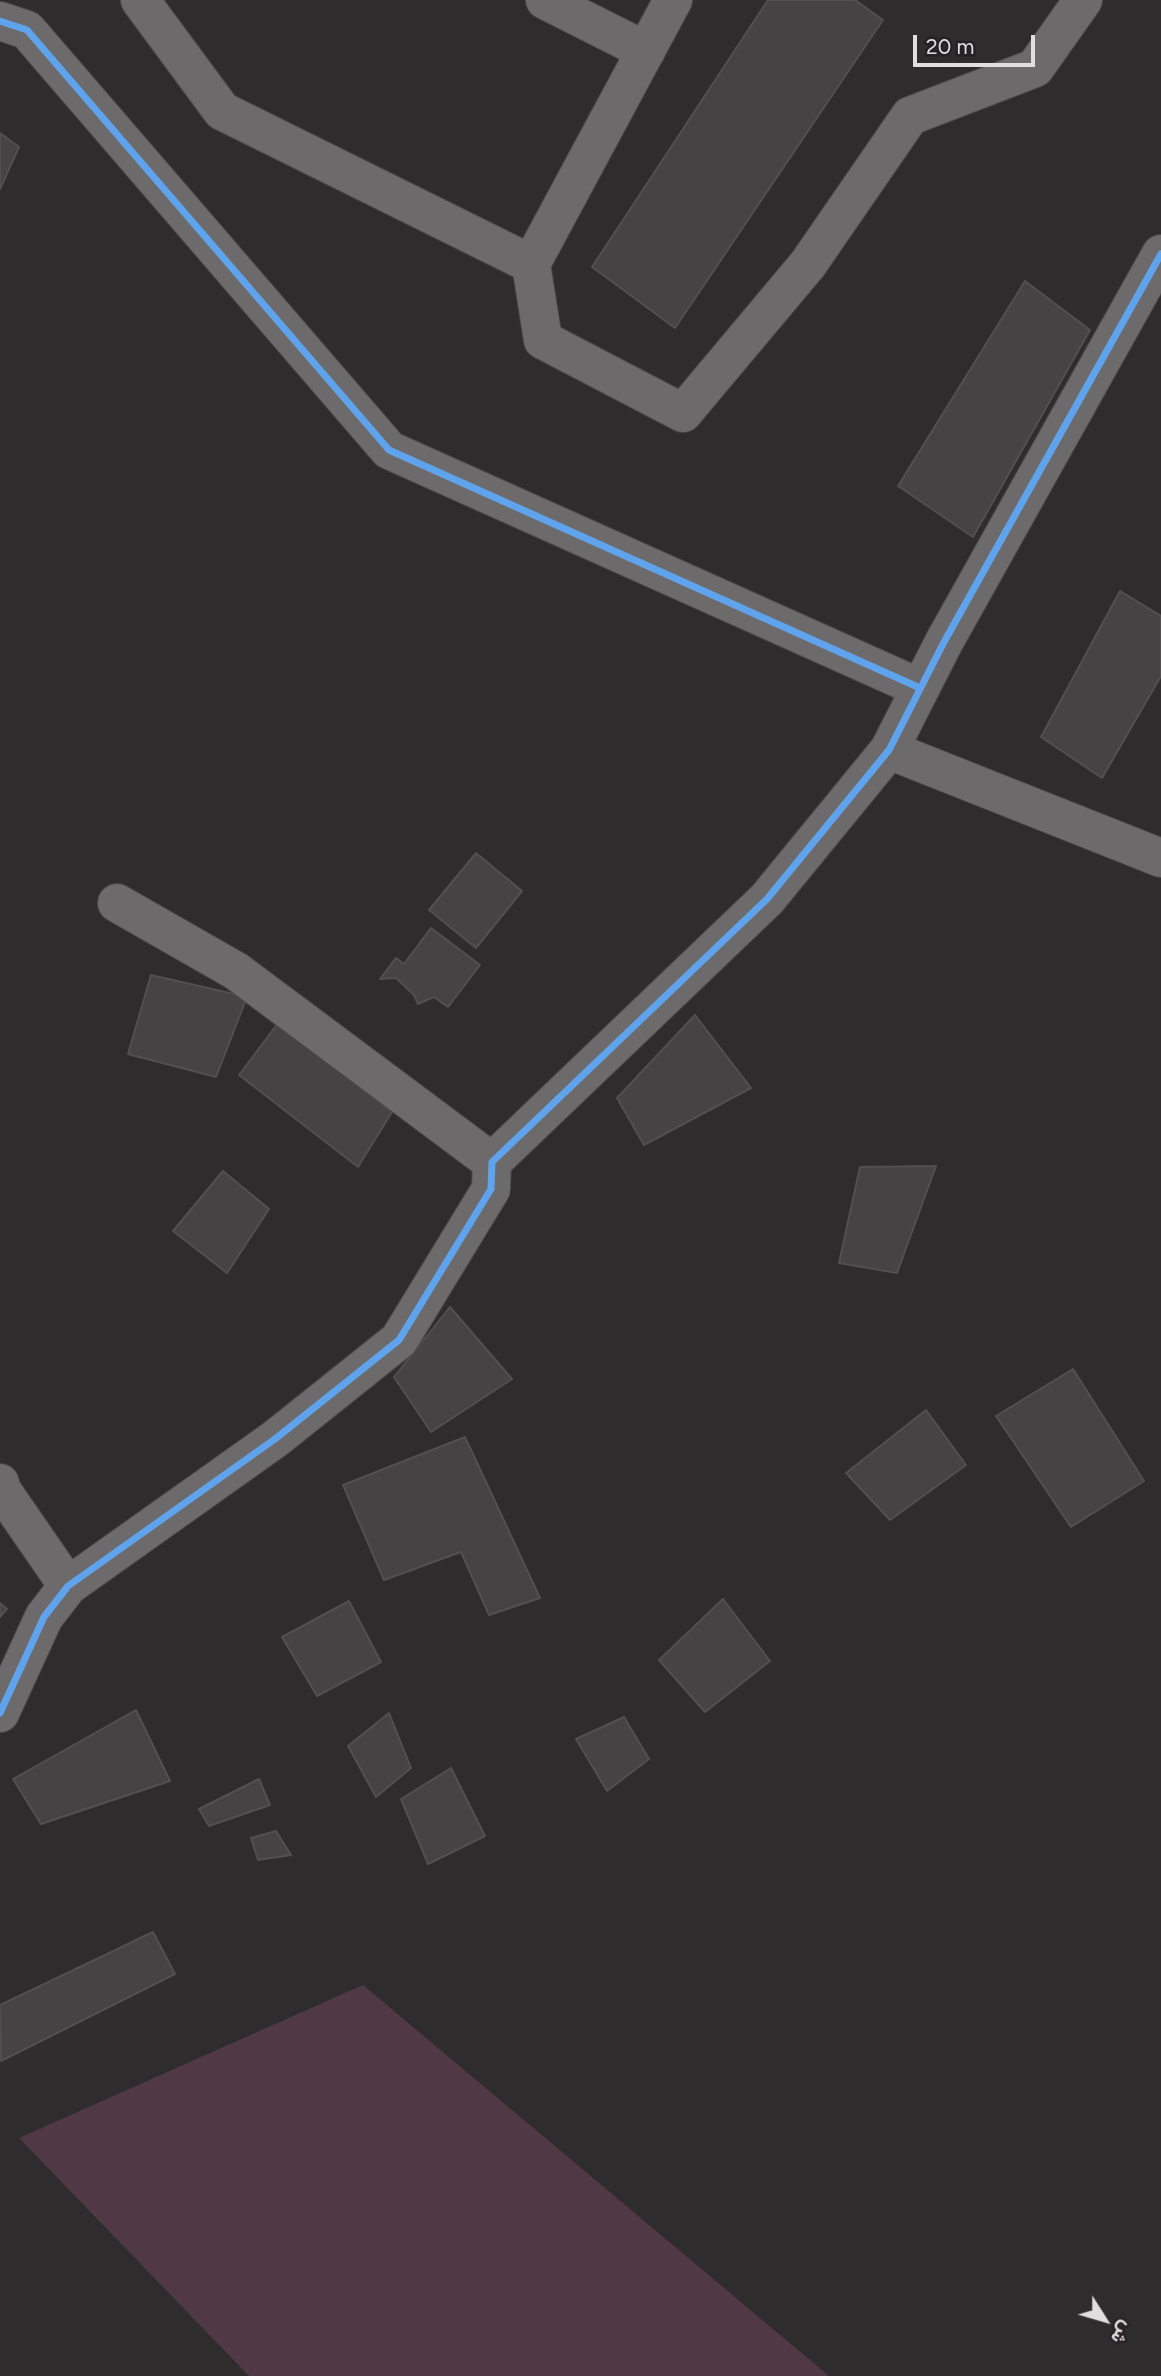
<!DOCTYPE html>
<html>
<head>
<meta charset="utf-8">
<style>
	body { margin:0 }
	#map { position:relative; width:1161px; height:2376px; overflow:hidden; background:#2f2c2d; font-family:Figtree,Vazirmatn,sans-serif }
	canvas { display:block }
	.north { position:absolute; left:1070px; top:2285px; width:70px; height:70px; -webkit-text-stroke:5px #262124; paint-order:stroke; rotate:127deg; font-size:19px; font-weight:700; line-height:28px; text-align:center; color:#e1dee0 }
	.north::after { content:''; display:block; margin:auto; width:24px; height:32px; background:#e1dee0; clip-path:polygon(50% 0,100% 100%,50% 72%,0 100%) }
	.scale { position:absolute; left:913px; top:35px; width:122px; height:32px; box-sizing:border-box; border:4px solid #e1dee0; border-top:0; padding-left:9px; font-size:21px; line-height:24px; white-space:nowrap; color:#e1dee0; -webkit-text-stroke:5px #262124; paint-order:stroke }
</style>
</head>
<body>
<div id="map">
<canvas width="1161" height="2376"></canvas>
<div class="north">ش</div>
<div class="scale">20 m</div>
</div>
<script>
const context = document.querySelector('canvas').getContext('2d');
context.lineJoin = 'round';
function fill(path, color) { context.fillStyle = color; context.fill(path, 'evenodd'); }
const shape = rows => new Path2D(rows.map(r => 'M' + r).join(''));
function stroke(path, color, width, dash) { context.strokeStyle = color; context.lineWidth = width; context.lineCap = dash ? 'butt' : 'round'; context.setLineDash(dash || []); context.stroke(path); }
const green = shape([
	[363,1985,829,2376,249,2376,19,2138]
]);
const building = shape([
	[768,0,855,0,883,20,675,328,592,267,768,0],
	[0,133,19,147,0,189,0,133],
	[1025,281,1090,330,973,537,898,486,1025,281],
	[1120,591,1161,616,1161,676,1102,778,1041,737,1120,591],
	[476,853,522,891,476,948,429,910,476,853],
	[431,928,480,965,448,1007,434,997,418,1004,414,995,396,978,380,979,396,958,404,964,431,928],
	[151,975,247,997,216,1077,128,1054,151,975],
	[695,1015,751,1088,644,1145,617,1098,695,1015],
	[278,1023,392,1112,358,1167,239,1075,278,1023],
	[936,1166,897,1273,839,1263,860,1167,936,1166],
	[223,1171,269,1209,227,1273,173,1231,223,1171],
	[450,1307,512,1379,431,1432,394,1377,450,1307],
	[1073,1369,1144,1481,1071,1527,996,1416,1073,1369],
	[926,1410,966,1465,890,1520,846,1473,926,1410],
	[465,1437,540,1598,489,1615,461,1552,384,1580,343,1485,465,1437],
	[723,1599,770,1661,705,1712,659,1660,723,1599],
	[349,1601,381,1662,317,1696,282,1637,349,1601],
	[0,1603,7,1609,0,1617,0,1603],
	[136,1710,170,1781,41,1824,13,1779,136,1710],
	[389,1713,411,1768,376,1797,348,1746,389,1713],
	[624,1717,649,1759,607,1791,576,1739,624,1717],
	[451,1768,485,1836,428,1864,401,1799,451,1768],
	[259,1779,270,1805,209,1826,199,1809,259,1779],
	[276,1831,291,1855,258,1860,251,1838,276,1831],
	[153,1932,175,1974,1,2061,0,2005,153,1932]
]);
const street = shape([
	[140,0,222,111,531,264,673,0],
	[545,0,646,51],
	[0,21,27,30,389,450,920,688],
	[531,264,543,340,683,413,808,264,910,116,1035,68,1083,0],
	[889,750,1161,858],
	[117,903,236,971,492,1162],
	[0,1483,1,1489,68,1586],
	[0,1713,44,1617,68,1586,275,1439,399,1340,491,1189,492,1162,767,899,889,750,944,642,1161,254]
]);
const cycleway = shape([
	[0,21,27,30,389,450,920,688],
	[0,1713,44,1617,68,1586,275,1439,399,1340,491,1189,492,1162,767,899,889,750,944,642,1161,254]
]);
fill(green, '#503945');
fill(building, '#454344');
stroke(building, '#524f50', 2);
stroke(street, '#4b494a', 40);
stroke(street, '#6c6a6b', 38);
stroke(cycleway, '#60a3ed', 7);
</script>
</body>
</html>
